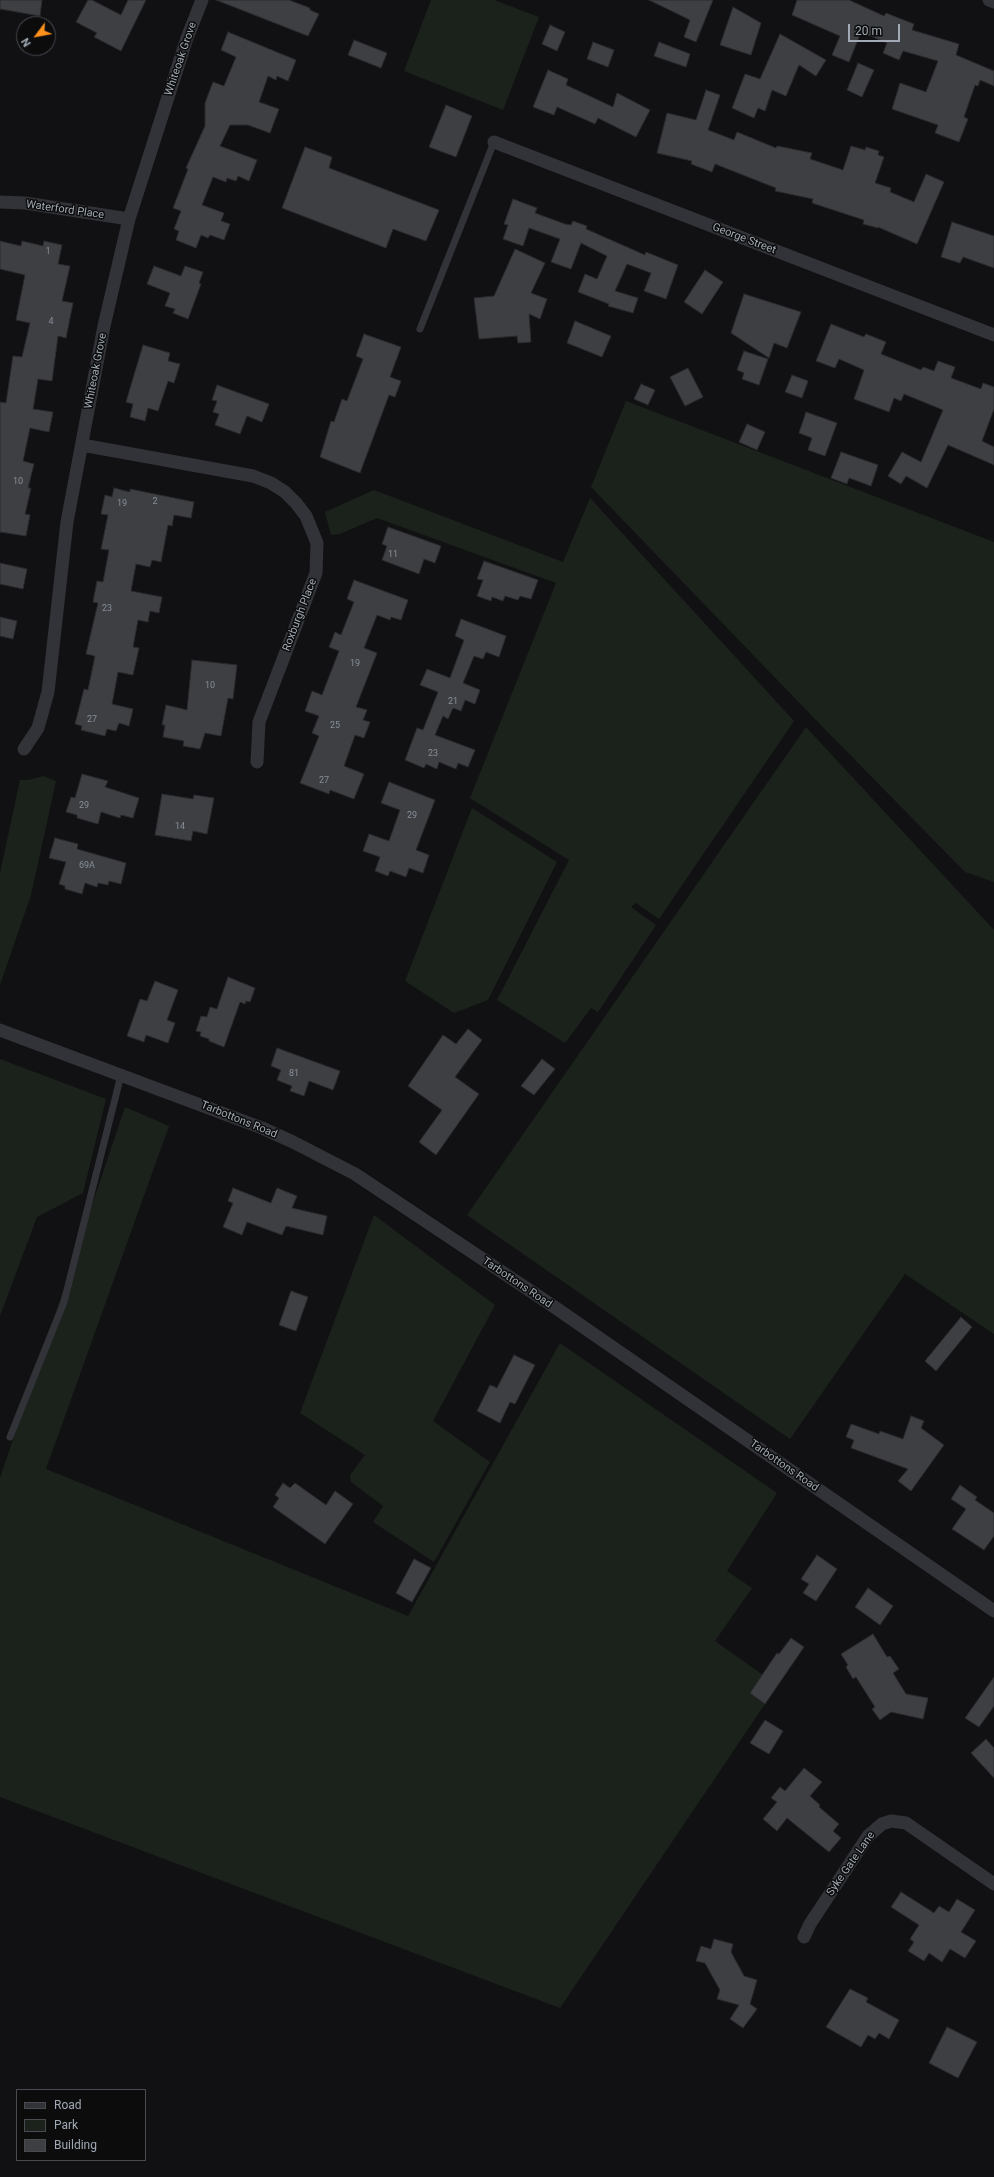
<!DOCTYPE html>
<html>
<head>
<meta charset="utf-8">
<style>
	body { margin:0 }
	#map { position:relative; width:994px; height:2177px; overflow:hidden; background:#111113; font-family:Roboto,sans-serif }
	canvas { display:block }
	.legend { position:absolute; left:16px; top:2089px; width:130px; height:72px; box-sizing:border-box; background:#0c0c0d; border:1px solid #484b50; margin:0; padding:5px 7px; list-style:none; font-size:12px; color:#a1aab4 }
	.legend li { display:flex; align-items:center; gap:8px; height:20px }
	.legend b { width:20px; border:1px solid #484b50 }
	.north { position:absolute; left:16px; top:16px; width:40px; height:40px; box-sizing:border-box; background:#0c0c0d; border:1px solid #484b50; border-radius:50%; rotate:238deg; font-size:11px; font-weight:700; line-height:16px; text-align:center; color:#a1aab4 }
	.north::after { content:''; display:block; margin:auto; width:14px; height:18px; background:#ff911c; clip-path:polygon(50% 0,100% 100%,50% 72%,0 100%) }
	.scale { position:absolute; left:848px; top:24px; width:52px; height:18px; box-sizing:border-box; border:2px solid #a1aab4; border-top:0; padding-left:5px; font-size:12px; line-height:14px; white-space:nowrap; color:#a1aab4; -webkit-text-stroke:3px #0c0c0d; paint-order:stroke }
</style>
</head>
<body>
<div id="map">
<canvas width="994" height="2177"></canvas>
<ul class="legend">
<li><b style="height:5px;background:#323338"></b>Road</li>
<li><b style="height:11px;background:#1b221b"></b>Park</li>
<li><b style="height:11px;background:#3d3f43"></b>Building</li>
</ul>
<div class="north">N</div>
<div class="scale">20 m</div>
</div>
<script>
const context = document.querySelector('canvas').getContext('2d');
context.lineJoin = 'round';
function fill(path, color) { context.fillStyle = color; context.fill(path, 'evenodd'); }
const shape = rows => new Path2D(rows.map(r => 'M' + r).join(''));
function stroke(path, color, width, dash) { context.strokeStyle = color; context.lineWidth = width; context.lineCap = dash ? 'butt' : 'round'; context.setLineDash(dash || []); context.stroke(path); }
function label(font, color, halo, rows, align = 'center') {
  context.font = font + ' Roboto,sans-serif'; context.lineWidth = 3; context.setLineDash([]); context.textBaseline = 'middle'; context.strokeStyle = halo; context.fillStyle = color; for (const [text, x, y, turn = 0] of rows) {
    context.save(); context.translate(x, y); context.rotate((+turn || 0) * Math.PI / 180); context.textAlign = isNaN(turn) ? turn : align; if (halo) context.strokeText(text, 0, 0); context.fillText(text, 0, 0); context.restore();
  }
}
const green = shape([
	[431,0,494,0,539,17,503,110,404,71],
	[626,401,994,542,994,882,965,872,812,716,591,487],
	[374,490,563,562,590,498,794,721,659,919,636,903,631,907,656,925,598,1012,591,1008,565,1043,497,1000,569,860,470,798,556,583,377,518,340,534,331,535,325,512],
	[806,727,994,930,994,1334,905,1274,790,1439,467,1215],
	[43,776,56,781,31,895,0,985,0,873,20,780,28,780],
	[472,808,557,862,488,1000,454,1013,405,981],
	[0,1059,106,1099,83,1193,37,1217,0,1316],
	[125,1107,169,1126,46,1469,408,1616,560,1343,777,1493,727,1571,752,1588,715,1641,763,1675,750,1693,765,1704,560,2008,0,1797,0,1478],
	[374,1215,495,1305,433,1421,490,1462,434,1562,373,1522,383,1506,351,1482,350,1475,365,1455,300,1413]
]);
const building = shape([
	[0,0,42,0,40,16,0,9,0,0],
	[88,0,92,0,121,15,128,0,146,0,121,51,94,37,97,33,76,22,88,0],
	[216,0,289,0,310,8,310,10,319,14,308,36,216,0],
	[649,0,713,0,696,42,684,37,690,20,649,0],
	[797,0,849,0,884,16,886,13,914,24,912,30,959,44,956,55,994,71,994,86,980,80,978,86,975,85,964,117,968,119,959,142,935,133,938,125,892,109,900,83,926,92,938,61,903,51,899,60,883,53,887,43,861,32,849,62,832,55,840,36,792,15,797,0],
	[733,7,761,23,751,55,720,45,733,7],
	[550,25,565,32,557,51,542,44,550,25],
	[228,32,296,60,288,81,277,76,276,80,268,76,259,102,279,109,270,133,248,125,230,125,220,146,257,160,249,181,238,176,236,181,227,178,226,182,213,177,202,205,224,213,221,221,230,224,224,240,210,235,208,238,201,235,196,248,176,240,179,231,174,229,181,211,173,208,188,169,186,168,205,126,205,103,213,82,224,86,236,57,221,50,228,32],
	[780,34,826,60,816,76,799,65,786,96,772,90,765,111,758,108,754,118,732,108,745,74,760,79,780,34],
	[354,40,387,53,381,68,348,55,354,40],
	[593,42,614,50,608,67,587,59,593,42],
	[659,42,690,54,686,67,654,56,659,42],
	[858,63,874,70,862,97,847,90,858,63],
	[548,70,568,79,566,85,613,107,617,93,650,110,636,137,598,118,595,124,557,107,554,115,533,107,548,70],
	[706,90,720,95,708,130,734,140,737,132,776,148,777,146,812,153,810,159,843,170,851,146,865,150,866,147,879,151,878,155,884,157,875,183,891,188,890,192,914,202,926,174,944,182,917,244,878,227,878,228,863,224,864,220,812,203,813,199,775,191,776,188,715,164,712,172,691,164,692,161,657,153,667,113,696,120,706,90],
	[446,105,472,116,456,157,429,147,446,105],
	[305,147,332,157,329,168,439,210,426,241,393,229,386,248,282,208,305,147],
	[513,199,537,208,535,213,565,224,571,225,573,221,587,226,586,229,645,255,646,252,678,265,666,299,644,291,651,273,627,264,615,291,638,298,633,313,608,306,609,304,578,292,585,274,597,279,607,256,581,243,571,269,551,262,560,239,529,228,523,246,503,239,508,225,504,224,513,199],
	[952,222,994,236,994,268,963,257,960,263,941,257,952,222],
	[0,241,21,246,22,241,43,246,44,241,62,245,58,264,70,266,62,301,73,303,66,338,58,336,52,381,38,379,33,409,53,412,49,432,30,428,23,461,34,464,28,488,31,488,25,514,30,515,26,536,0,532,0,402,6,403,13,356,22,357,30,323,16,320,25,275,0,269,0,241],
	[515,249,545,263,531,293,547,299,540,319,529,314,531,342,518,343,517,336,479,339,474,298,494,296,515,249],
	[154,266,181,276,185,266,203,272,199,283,201,284,188,319,173,313,175,309,165,306,170,293,147,284,154,266],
	[705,270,723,282,702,314,684,302,705,270],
	[744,294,801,312,787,348,774,343,769,358,731,333,744,294],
	[575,321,611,336,602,357,567,343,575,321],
	[831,324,864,337,866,334,886,342,881,354,921,370,923,367,934,371,938,361,955,367,951,378,981,389,983,383,994,387,994,409,982,441,994,447,994,465,948,445,927,488,906,476,901,484,888,476,902,452,921,462,943,410,904,394,901,401,894,398,889,412,854,399,864,370,839,359,835,368,816,361,831,324],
	[364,334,401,347,390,377,401,381,395,397,389,395,360,473,320,457,331,421,334,422,342,399,347,401,363,359,356,356,364,334],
	[143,345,170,353,168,361,180,364,174,383,168,381,158,411,148,408,145,421,130,417,133,404,126,402,143,345],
	[744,351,768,359,759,385,742,379,744,373,737,370,744,351],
	[688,368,703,397,685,406,670,377,688,368],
	[792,375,808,381,802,398,785,392,792,375],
	[641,384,655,390,648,405,634,399,641,384],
	[217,385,269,404,262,422,247,416,240,434,215,425,219,414,213,412,217,401,212,400,217,385],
	[806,412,837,423,825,456,808,450,812,438,799,433,806,412],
	[747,424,765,432,757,450,739,442,747,424],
	[841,452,878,465,871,486,849,478,847,484,831,478,841,452],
	[114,488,130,492,130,489,194,502,191,518,174,515,172,526,168,525,161,562,152,560,150,567,136,564,131,591,162,597,159,613,150,611,148,622,138,620,133,647,139,648,133,675,118,672,112,704,133,709,129,726,119,723,116,731,107,729,105,736,81,730,82,726,75,724,84,689,88,690,95,656,86,654,98,603,93,602,97,581,103,582,109,550,101,549,108,515,101,514,105,495,112,497,114,488],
	[388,527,441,546,435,563,424,559,419,574,382,560,387,546,382,544,388,527],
	[484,561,538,580,531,599,520,596,518,600,505,596,503,601,492,597,491,601,477,596,483,580,477,579,484,561],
	[0,563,27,569,23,589,0,584,0,563],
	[354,580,408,600,401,620,391,617,390,620,377,615,364,648,377,653,356,707,367,710,363,720,370,722,364,738,355,735,344,766,364,774,354,799,330,790,329,794,300,783,319,736,312,733,319,716,305,711,312,691,322,695,339,651,329,647,335,632,341,635,354,602,347,599,354,580],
	[0,617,17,621,13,639,0,636,0,617],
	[461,619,506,636,499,657,486,652,483,659,474,656,463,683,480,690,475,704,465,700,461,711,453,708,448,719,443,716,435,735,475,750,468,767,458,763,456,769,439,762,437,769,426,764,424,768,405,760,417,728,423,730,438,692,420,685,427,669,450,678,464,640,455,636,461,619],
	[192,660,237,665,233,699,228,698,221,736,205,733,200,749,183,746,184,741,163,737,165,725,162,725,166,705,187,710,192,660],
	[82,774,108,781,105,787,139,798,133,818,121,815,120,818,101,812,98,824,77,818,77,815,66,812,71,797,75,798,82,774],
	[389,782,435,800,416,850,429,855,423,873,409,868,406,877,390,871,388,876,375,871,380,857,363,851,369,834,389,841,400,810,381,803,389,782],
	[162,794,193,799,194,795,214,798,207,834,193,831,191,841,155,835,162,794],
	[55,838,78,844,77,849,126,863,121,884,109,881,108,885,98,883,97,887,85,883,82,894,65,889,65,886,59,884,66,862,49,858,55,838],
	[228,977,255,988,250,1002,246,1001,245,1004,240,1002,224,1047,209,1041,209,1039,200,1036,201,1032,196,1031,201,1016,207,1017,210,1007,217,1009,228,977],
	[155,981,178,990,167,1020,175,1023,168,1043,146,1035,144,1042,127,1036,140,999,147,1001,155,981],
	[468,1029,482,1040,455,1077,479,1094,436,1155,419,1142,442,1110,408,1086,443,1035,456,1044,468,1029],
	[277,1048,340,1071,333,1090,309,1081,304,1096,290,1091,292,1086,277,1080,281,1070,271,1066,277,1048],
	[542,1059,555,1069,534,1095,521,1086,542,1059],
	[233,1188,271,1203,277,1188,297,1196,292,1208,327,1216,323,1235,286,1226,282,1235,247,1222,242,1235,223,1227,233,1203,228,1201,233,1188],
	[291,1291,308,1297,296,1331,279,1325,291,1291],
	[961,1317,972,1327,936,1371,925,1361,961,1317],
	[514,1355,535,1365,515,1404,510,1402,500,1423,477,1411,490,1385,497,1388,514,1355],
	[911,1416,924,1421,921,1428,944,1445,911,1491,898,1481,908,1469,851,1448,854,1440,846,1437,851,1424,879,1434,880,1431,903,1439,911,1416],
	[283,1483,290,1488,295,1483,326,1505,335,1491,353,1504,325,1544,273,1507,279,1498,275,1495,283,1483],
	[960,1485,977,1497,975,1500,994,1513,994,1536,984,1550,952,1529,966,1509,951,1499,960,1485],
	[817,1555,837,1569,816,1601,803,1593,809,1584,801,1579,817,1555],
	[414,1559,431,1568,412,1602,396,1593,414,1559],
	[868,1588,893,1606,880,1625,855,1607,868,1588],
	[873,1634,887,1657,890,1656,899,1669,893,1673,906,1694,928,1698,923,1719,891,1712,880,1720,872,1709,875,1707,856,1677,853,1679,846,1667,848,1665,841,1654,873,1634],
	[791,1638,804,1647,765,1704,750,1693,777,1653,779,1654,791,1638],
	[994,1677,994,1706,979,1727,965,1718,994,1677],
	[765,1720,783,1731,769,1754,750,1743,765,1720],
	[986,1739,994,1748,994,1778,971,1753,986,1739],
	[804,1768,822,1782,810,1796,820,1805,819,1807,839,1824,833,1831,841,1838,829,1852,787,1818,777,1831,763,1819,777,1802,771,1798,780,1787,785,1791,804,1768],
	[901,1892,934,1913,939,1906,949,1912,957,1899,975,1910,961,1932,976,1941,965,1958,950,1949,942,1962,929,1953,924,1961,908,1951,914,1942,910,1939,919,1925,891,1907,901,1892],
	[714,1939,733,1944,731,1952,744,1976,757,1980,750,2004,757,2009,743,2028,730,2019,739,2005,717,1999,720,1990,705,1963,696,1961,701,1946,711,1949,714,1939],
	[850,1989,868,1998,866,2002,899,2020,889,2039,879,2033,875,2039,868,2035,861,2047,826,2027,850,1989],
	[947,2027,977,2042,958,2078,929,2063,947,2027]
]);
const service = shape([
	[420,329,494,142],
	[10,1437,64,1302,121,1075]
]);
const minor = shape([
	[989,0,994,2],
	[494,142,994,335],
	[0,202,25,203,129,219],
	[82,445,253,476,271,483,285,492,296,503,306,516,317,543,316,573,259,722,257,762],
	[24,749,38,728,48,692,67,522,104,326,129,219,187,38,202,0],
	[0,1030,262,1128,293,1142,355,1174,550,1304,994,1611],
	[804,1937,810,1924,868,1836,882,1824,891,1821,906,1823,994,1884]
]);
const numberNames = [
	["1",48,252],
	["4",51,322],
	["10",18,482],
	["2",155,502],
	["19",122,504],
	["11",393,555],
	["23",107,609],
	["19",355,664],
	["10",210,686],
	["21",453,702],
	["27",92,720],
	["25",335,726],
	["23",433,754],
	["27",324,781],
	["29",84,806],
	["29",412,816],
	["14",180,827],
	["69A",87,866],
	["81",294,1074]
];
const streetNames = [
	["Whiteoak Grove",181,59,-71],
	["Waterford Place",65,210,8],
	["George Street",744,239,21],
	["Whiteoak Grove",96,371,-79],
	["Roxburgh Place",300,615,-69],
	["Tarbottons Road",239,1120,22],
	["Tarbottons Road",517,1283,34],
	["Tarbottons Road",784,1466,35],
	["Syke Gate Lane",851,1864,-55]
];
fill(green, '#1b221b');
fill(building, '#3d3f43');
stroke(building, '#2b2b2f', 1);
stroke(service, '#323338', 7);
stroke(minor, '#323338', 13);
label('9px', '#888f98', null, numberNames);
label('11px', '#a1aab4', '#0c0c0d', streetNames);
</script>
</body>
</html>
